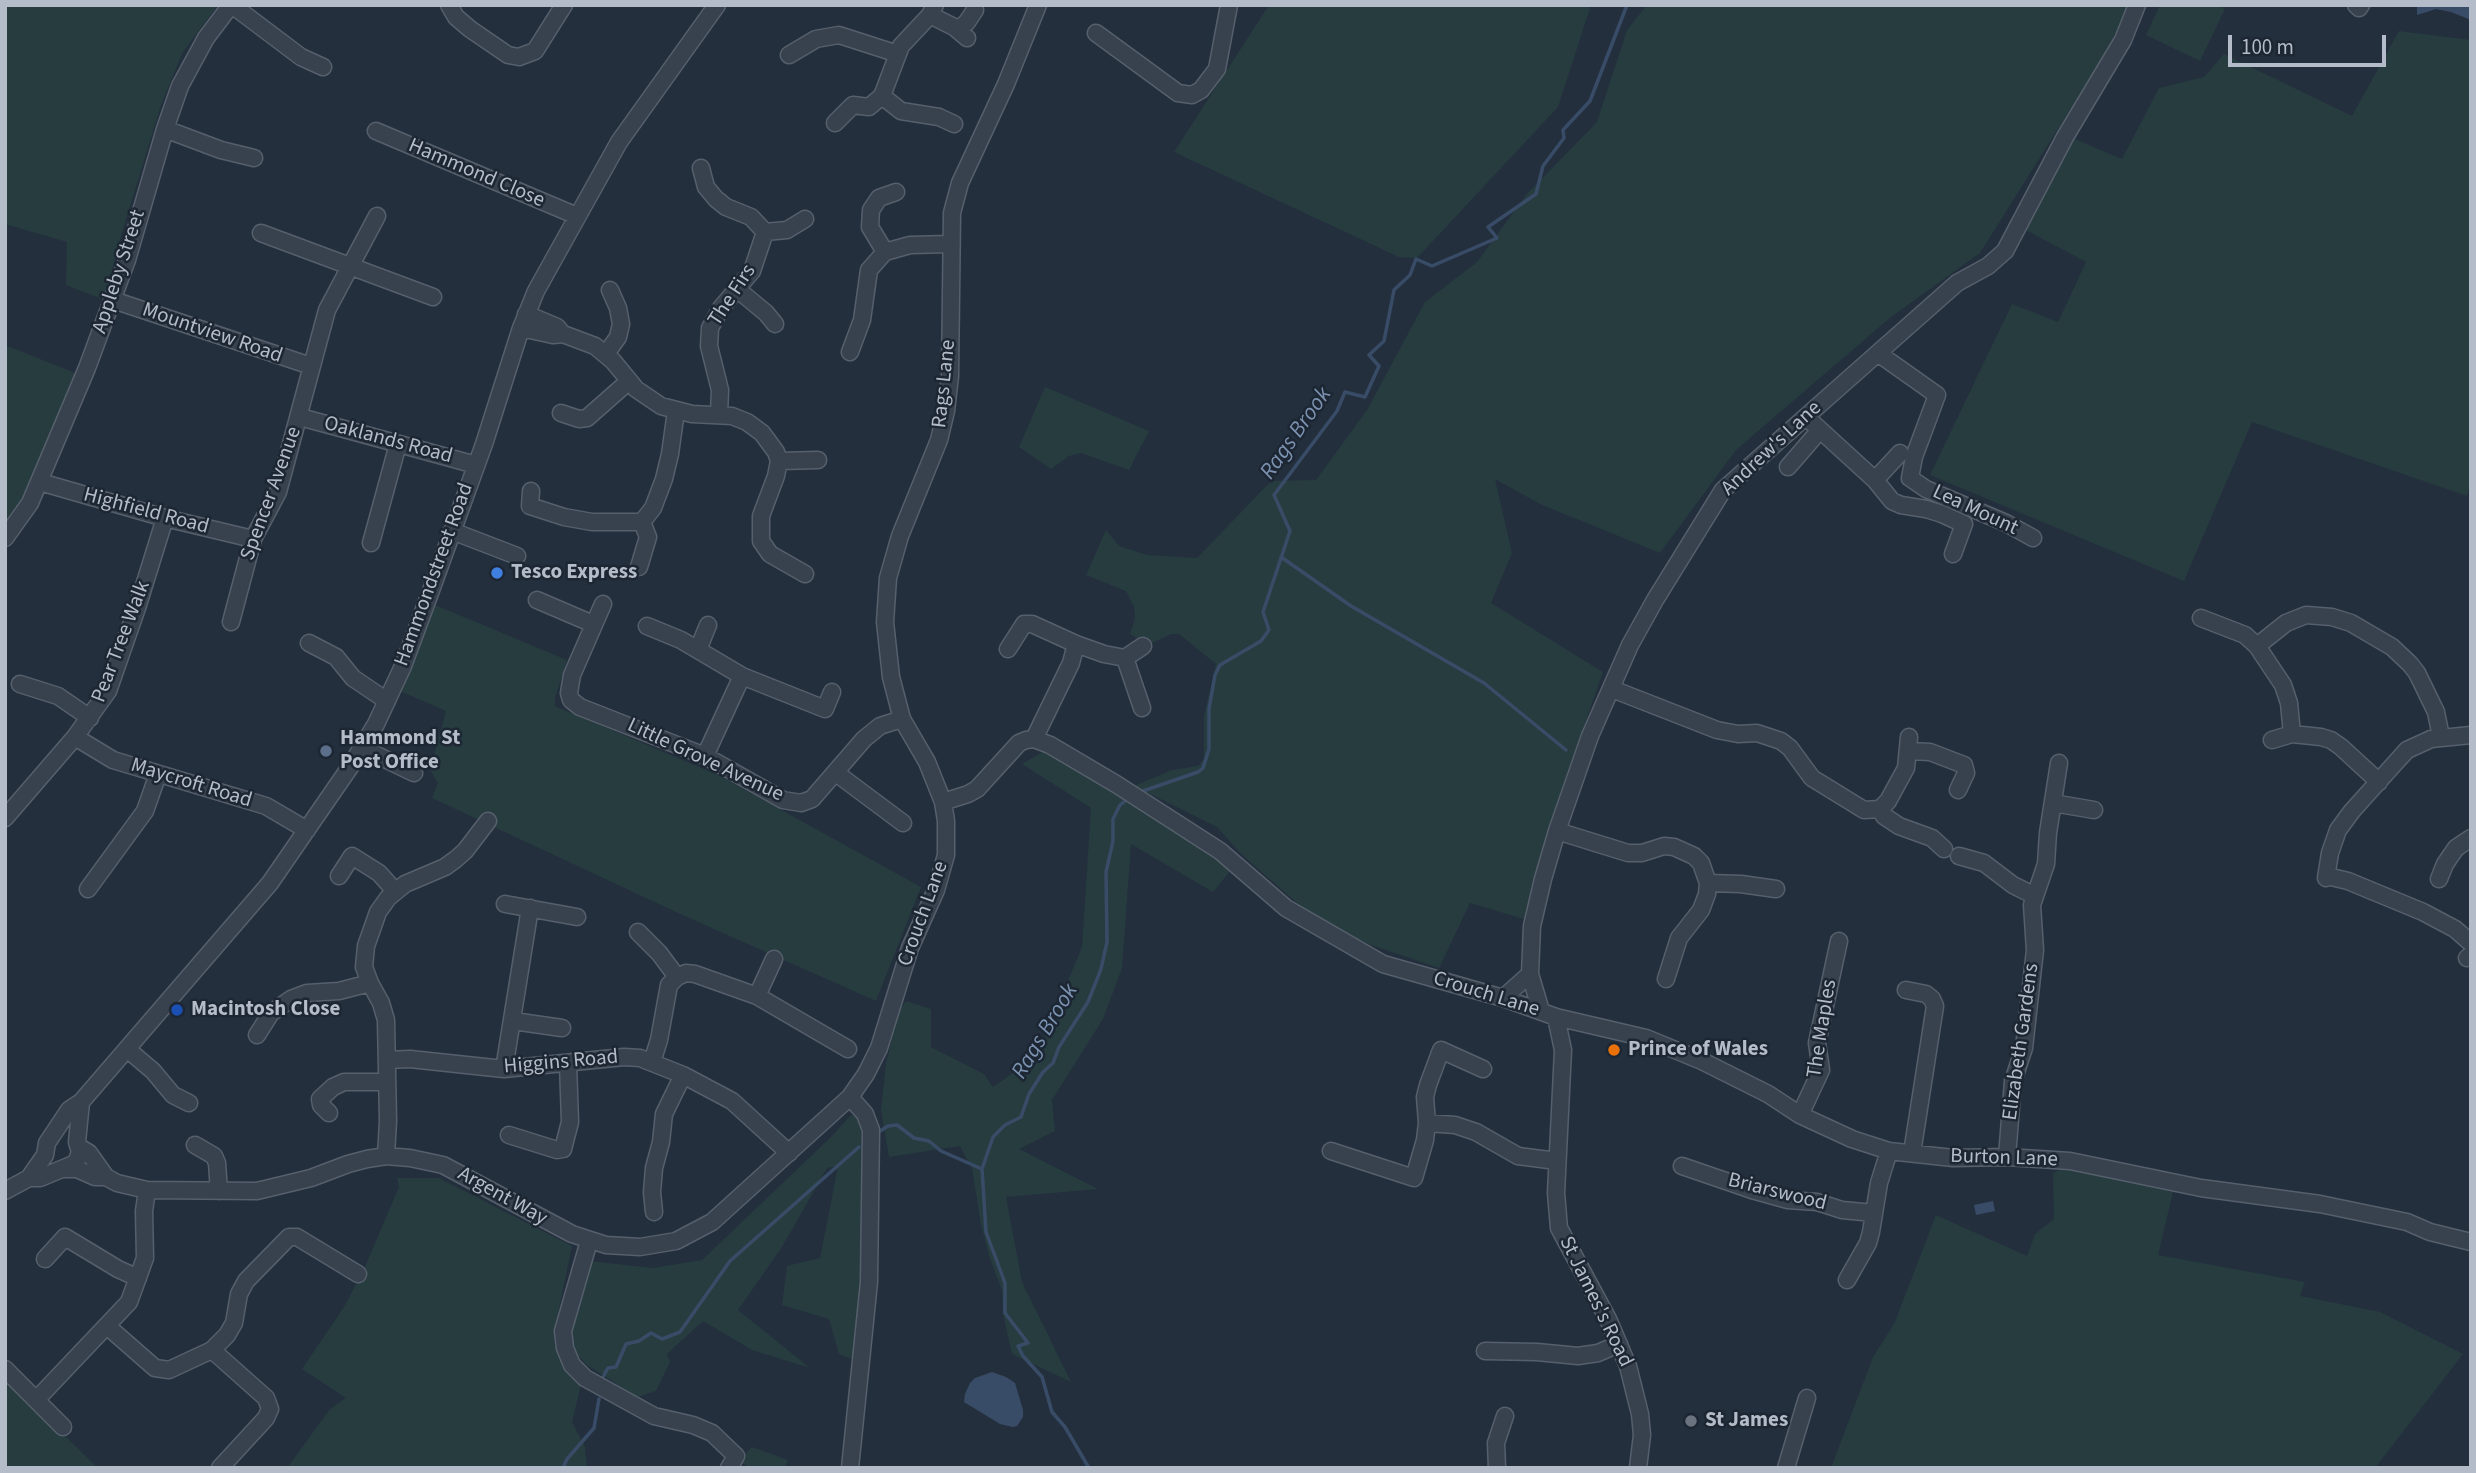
<!DOCTYPE html>
<html>
<head>
<meta charset="utf-8">
<style>
	body { margin:0 }
	#map { position:relative; width:2476px; height:1473px; overflow:hidden; background:#242f3e; font-family:"Source Sans 3",sans-serif }
	canvas { display:block }
	.frame { position:absolute; inset:0; border:7px solid #b4bcc9; pointer-events:none }
	.scale { position:absolute; left:2228px; top:35px; width:158px; height:32px; box-sizing:border-box; border:4px solid #b4bcc9; border-top:0; padding-left:9px; font-size:21px; line-height:24px; white-space:nowrap; color:#b4bcc9; -webkit-text-stroke:5px #1d2633; paint-order:stroke }
</style>
</head>
<body>
<div id="map">
<canvas width="2476" height="1473"></canvas>
<div class="frame"></div>
<div class="scale">100 m</div>
</div>
<script>
const context = document.querySelector('canvas').getContext('2d');
context.lineJoin = 'round';
function fill(path, color) { context.fillStyle = color; context.fill(path, 'evenodd'); }
const shape = rows => new Path2D(rows.map(r => 'M' + r).join(''));
function stroke(path, color, width, dash) { context.strokeStyle = color; context.lineWidth = width; context.lineCap = dash ? 'butt' : 'round'; context.setLineDash(dash || []); context.stroke(path); }
function label(font, color, halo, rows, align = 'center') {
  context.font = font + ' "Source Sans 3",sans-serif'; context.lineWidth = 5; context.setLineDash([]); context.textBaseline = 'middle'; context.strokeStyle = halo; context.fillStyle = color; for (const [text, x, y, turn = 0] of rows) {
    context.save(); context.translate(x, y); context.rotate((+turn || 0) * Math.PI / 180); context.textAlign = isNaN(turn) ? turn : align; if (halo) context.strokeText(text, 0, 0); context.fillText(text, 0, 0); context.restore();
  }
}
const green = shape([
	[5,5,218,5,183,52,161,105,118,246,105,300,66,285,67,242,5,224],
	[1269,5,1591,5,1558,107,1417,258,1399,257,1174,152],
	[1647,5,2131,5,2093,73,1980,253,1891,317,1736,450,1660,553,1540,504,1495,479,1512,553,1491,603,1603,672,1565,780,1527,920,1470,903,1439,968,1371,945,1311,915,1241,854,1217,827,1134,786,1172,770,1198,766,1204,759,1204,716,1216,664,1179,634,1171,634,1148,645,1130,634,1135,618,1134,607,1126,591,1086,575,1106,530,1119,546,1147,555,1197,558,1271,481,1316,480,1367,410,1425,302,1477,262,1527,194,1597,122,1627,30],
	[2160,5,2219,5,2225,9,2200,61,2146,35],
	[2399,31,2471,40,2471,479,2467,496,2252,422,2184,581,1930,475,2012,304,2058,322,2086,262,2026,230,2072,138,2122,159,2159,88,2204,77,2224,54,2352,116],
	[5,345,78,374,34,482,5,522],
	[1045,387,1149,431,1129,470,1081,453,1069,456,1051,469,1019,447],
	[435,605,567,660,555,698,555,706,718,775,921,887,876,1001,678,913,432,798,438,783,430,770,446,711,400,691],
	[1044,751,1180,834,1231,870,1213,892,1131,844,1122,968,1103,1019,1052,1100,1055,1131,1019,1149,1098,1189,1006,1197,1022,1282,1071,1382,1012,1354,1003,1314,1002,1290,990,1259,981,1224,972,1169,960,1146,889,1157,881,1111,886,1063,899,1011,906,1001,931,1009,931,1047,984,1074,993,1087,1037,1056,1082,947,1091,808,1022,764],
	[851,1115,859,1117,865,1132,865,1228,857,1361,839,1354,829,1319,782,1305,787,1266,820,1258,838,1166,827,1168,782,1247,738,1310,810,1368,752,1350,703,1321,667,1354,670,1362,656,1391,637,1397,587,1365,573,1350,570,1333,590,1261,653,1268,702,1260,831,1137],
	[2063,1169,2087,1171,2173,1192,2158,1255,2305,1282,2300,1296,2380,1312,2463,1354,2375,1468,1831,1468,1873,1357,1894,1324,1936,1215,2027,1256,2035,1234,2054,1219,2053,1173],
	[397,1178,439,1178,572,1246,554,1333,555,1345,565,1370,572,1379,581,1385,572,1422,585,1447,587,1468,287,1468,330,1409,346,1398,302,1369,344,1307,364,1269,399,1187],
	[5,1378,98,1468,5,1468],
	[752,1447,788,1460,785,1468,751,1468,738,1461]
]);
const water = shape([
	[2417,5,2471,5,2471,20,2451,12,2436,9,2417,15],
	[1993,1201,1995,1211,1976,1215,1974,1205],
	[992,1372,1006,1377,1015,1383,1023,1410,1023,1417,1017,1426,1013,1427,1000,1424,964,1402,965,1394,970,1383,975,1378]
]);
const stream = shape([
	[1281,557,1351,606,1484,683,1566,750],
	[1140,792,1198,772,1203,768,1209,749,1209,709,1215,675,1220,665,1261,641,1269,630,1263,612,1290,531,1274,495,1337,411,1345,392,1365,397,1379,366,1369,355,1384,341,1394,290,1410,275,1416,259,1432,266,1497,238,1488,227,1536,194,1543,166,1564,138,1563,130,1590,101,1627,5],
	[877,1133,888,1126,897,1125,914,1138,929,1141,941,1151,982,1169],
	[603,1377,608,1368,616,1367,626,1344,639,1341,651,1333,662,1339,680,1332,730,1261,859,1147],
	[563,1468,567,1459,594,1428,599,1399],
	[1089,1468,1065,1427,1052,1412,1042,1377,1023,1356,1018,1346,1028,1343,1005,1313,1005,1283,986,1232,982,1169,993,1137,1005,1125,1021,1117,1029,1094,1043,1072,1053,1063,1059,1047,1088,1002,1101,969,1107,942,1106,872,1113,841,1113,819,1120,805,1130,797]
]);
const minor = shape([
	[232,5,301,57,323,67],
	[449,5,456,17,470,29,508,55,519,57,535,51,564,5],
	[2356,5,2359,8,2361,5],
	[930,15,954,27,967,38],
	[958,30,967,22,975,10],
	[1096,33,1178,93,1192,95,1201,90,1217,69,1229,5],
	[789,55,816,39,839,35,898,54],
	[882,96,901,111,939,117,954,124],
	[835,123,853,105,869,107,882,96,901,46,930,15,935,5],
	[165,129,221,150,254,158],
	[376,131,577,216],
	[701,168,706,187,716,199,726,207,751,217,765,232,752,271,721,308,710,328,709,346,720,390,719,414],
	[765,232,787,230,805,219],
	[261,233,433,297],
	[885,252,910,245,950,244],
	[737,289,766,313,775,324],
	[113,300,311,366],
	[526,314,557,327,561,332],
	[521,328,553,335,563,334,595,346,613,361,636,389,661,406,692,414,732,416,747,422,762,433,776,452,779,461,776,476,761,516,761,541,770,554,805,574],
	[850,352,862,320,869,270,885,252,870,227,871,210,879,198,896,192],
	[606,354,618,337,621,324,618,308,610,290],
	[1879,354,1937,395,1914,457,1910,478,1926,489,2006,523,2033,538],
	[561,413,579,419,587,418,629,381],
	[300,417,476,465],
	[1806,417,1875,480,1892,501,1901,505,1926,509,1942,514,1964,524,1953,554],
	[779,461,818,460],
	[1788,467,1820,430],
	[1875,480,1900,453],
	[40,482,165,518,253,539],
	[531,491,530,506,564,517,592,522,642,522,653,508,664,479,670,454,676,411],
	[452,531,517,556],
	[5,538,30,503,87,368,127,260,165,129,180,86,206,38,231,5],
	[371,543,398,444],
	[639,567,648,537,642,522],
	[537,600,593,624],
	[603,604,572,675,569,693,571,700,580,707,705,756,783,800,801,803,812,799,864,739,880,726,902,719],
	[2201,618,2245,635,2257,646,2283,685,2289,703,2292,734,2321,737,2331,740,2341,747,2379,782],
	[231,622,253,539,278,492,327,310,377,216],
	[647,626,681,640,742,676,825,709,832,692],
	[309,643,336,657,353,678,387,701],
	[2257,646,2286,623,2306,615,2332,617,2351,623,2392,647,2410,664,2417,673,2436,712,2441,737],
	[1008,649,1024,624,1032,624,1076,644,1104,654,1125,658,1142,708],
	[698,650,708,625],
	[1125,658,1143,646],
	[20,684,58,696,90,718],
	[1612,689,1717,730,1738,734,1757,733,1781,741,1790,748,1812,778,1864,810,1880,809,1884,816,1899,826,1932,838,1944,849],
	[75,737,113,760,266,806,307,830],
	[1034,739,1071,663,1076,644],
	[2272,740,2292,734],
	[362,748,414,773],
	[1909,751,1930,752,1964,765,1966,773,1958,790],
	[705,756,742,676],
	[836,773,903,823],
	[943,802,968,794,977,789,1019,743,1026,740,1034,739,1050,745,1116,784,1220,851,1286,908,1383,964,1503,998,1556,1017,1646,1038,1702,1061,1768,1094,1800,1115,1852,1139,1889,1151,1953,1158,2007,1157,2070,1161,2201,1188,2320,1204,2407,1222,2430,1232,2471,1242],
	[2053,803,2094,810],
	[1880,809,1888,801,1906,768,1909,737],
	[5,818,75,737,108,691,138,605,165,518],
	[1557,831,1628,853,1642,853,1664,846,1674,847,1694,856,1701,863,1708,883,1707,894,1701,910,1679,938,1666,979],
	[1959,856,1984,863,2013,885,2035,896],
	[339,876,352,856,379,873,395,891],
	[2327,876,2348,881,2423,912,2455,929,2471,943],
	[2326,878,2330,853,2338,830,2352,811,2397,761,2407,750,2431,739,2471,735],
	[2439,879,2445,864,2456,848,2471,838],
	[1708,883,1741,884,1776,889],
	[88,889,145,811,158,774],
	[505,904,577,917],
	[638,932,659,953,677,977],
	[2467,958,2471,955],
	[1906,990,1926,994,1932,999,1935,1006,1912,1153],
	[757,996,774,959],
	[1503,998,1530,974],
	[1541,1011,1530,974,1532,926,1543,879,1557,831,1590,736,1630,645,1655,600,1723,490,1957,283,1988,266,2005,251,2065,137,2123,40,2137,5],
	[1556,1017,1563,1050,1556,1193,1559,1228,1608,1319,1628,1366,1640,1414,1642,1435,1638,1468],
	[513,1021,562,1028],
	[257,1035,271,1013,291,999,307,993,339,991,370,983],
	[127,1049,153,1071,173,1095,189,1103],
	[387,1060,410,1059,504,1069,624,1057,640,1058,683,1075,732,1101,789,1153],
	[652,1062,659,1040,669,985,677,977,686,973,695,974,757,996,848,1049],
	[504,1069,530,908],
	[850,1097,865,1114,871,1130,869,1282,850,1468],
	[329,1113,321,1105,320,1099,333,1087,344,1082,387,1082],
	[1800,1115,1821,1070,1817,1043,1839,941],
	[1427,1123,1455,1125,1476,1132,1518,1156,1557,1161],
	[509,1135,557,1150,563,1149,570,1122,568,1064],
	[195,1145,214,1156,217,1163,219,1191],
	[79,1147,89,1153,106,1177],
	[1331,1151,1414,1178,1425,1140,1427,1123,1425,1097,1428,1085,1441,1050,1483,1069],
	[386,1156,388,1121,386,1020,381,1003,370,983,364,967,366,946,378,912,388,898,405,884,445,867,456,859,465,851,488,821],
	[2007,1157,2013,1081,2024,1048,2035,950,2032,905,2046,864,2048,833,2059,763],
	[1682,1166,1752,1190,1788,1200,1817,1202,1842,1210,1874,1213],
	[66,1169,77,1169,95,1177,106,1177,117,1183,147,1190,257,1191,311,1178,348,1164,367,1159,386,1156,410,1158,443,1165,572,1234,606,1245,640,1247,676,1241,712,1222,850,1097,866,1074,879,1048,910,948,936,890,946,855,946,821,943,802,927,762,902,719,891,677,885,622,888,578,900,536,939,440,946,411,950,376,952,213,960,183,1006,84,1038,5],
	[29,1178,45,1155,47,1143,69,1110,81,1102,270,883,350,767,376,724,403,666,429,596,484,444,521,328,536,291,619,142,717,5],
	[5,1191,29,1178,40,1178,76,1163,80,1152,77,1142,81,1102],
	[654,1212,652,1192,654,1168,661,1142,664,1114,683,1075],
	[589,1241,563,1331,565,1348,572,1365,585,1378,654,1416,693,1425,712,1433,736,1456,729,1468],
	[45,1259,65,1237,118,1269,138,1278],
	[1847,1280,1868,1243,1871,1232,1879,1183,1889,1151],
	[107,1326,155,1368,169,1370,212,1350,227,1335,234,1323,239,1294,246,1281,289,1237,297,1237,358,1274],
	[212,1350,266,1398,270,1409,266,1418,220,1468],
	[1485,1351,1537,1352,1578,1356,1598,1353,1619,1344],
	[5,1369,63,1427],
	[37,1399,129,1302,145,1258,144,1211,147,1190],
	[1497,1468,1496,1443,1505,1416],
	[1786,1468,1807,1398]
]);
const markers = [
	[497,573,7,"#3f7fe0"],
	[326,751,7,"#5c6f8a"],
	[177,1010,7,"#1a4fb4"],
	[1614,1050,7,"#e8710a"],
	[1691,1421,7,"#6b7280"]
];
const streetNames = [
	["Hammond Close",476,174,23],
	["Appleby Street",120,272,-72],
	["The Firs",733,296,-57],
	["Mountview Road",212,334,19],
	["Rags Lane",945,384,-84],
	["Oaklands Road",388,441,15],
	["Andrew's Lane",1772,449,-43],
	["Spencer Avenue",272,494,-70],
	["Lea Mount",1975,511,25],
	["Highfield Road",146,512,15],
	["Hammondstreet Road",435,575,-70],
	["Pear Tree Walk",122,642,-69],
	["Little Grove Avenue",705,761,25],
	["Maycroft Road",191,784,17],
	["Crouch Lane",924,914,-70],
	["Crouch Lane",1486,995,17],
	["The Maples",1823,1029,-81],
	["Elizabeth Gardens",2022,1042,-82],
	["Higgins Road",561,1063,-5],
	["Burton Lane",2004,1159,2],
	["Briarswood",1777,1193,14],
	["Argent Way",502,1197,29],
	["St James's Road",1595,1302,64]
];
const poiNames = [
	["Tesco Express",511,573],
	["Hammond St",340,739],
	["Post Office",340,763],
	["Macintosh Close",191,1010],
	["Prince of Wales",1628,1050],
	["St James",1705,1421]
];
const waterNames = [
	["Rags Brook",1297,434,-55],
	["Rags Brook",1046,1032,-59]
];
fill(green, '#263c3f');
fill(water, '#394c67');
stroke(stream, '#394c67', 3.5);
stroke(minor, '#565f6c', 19);
stroke(minor, '#38414e', 16);
for (const [x, y, r, color] of markers) { const dot = new Path2D(); dot.arc(x, y, r, 0, 2 * Math.PI); context.fillStyle = color; context.fill(dot); stroke(dot, '#1d2633', 2.5); }
label('21px', '#b4bcc9', '#1d2633', streetNames);
label('bold 21px', '#b4bcc9', '#1d2633', poiNames, 'left');
label('italic 23px', '#7c92b1', '#1d2633', waterNames);
</script>
</body>
</html>
